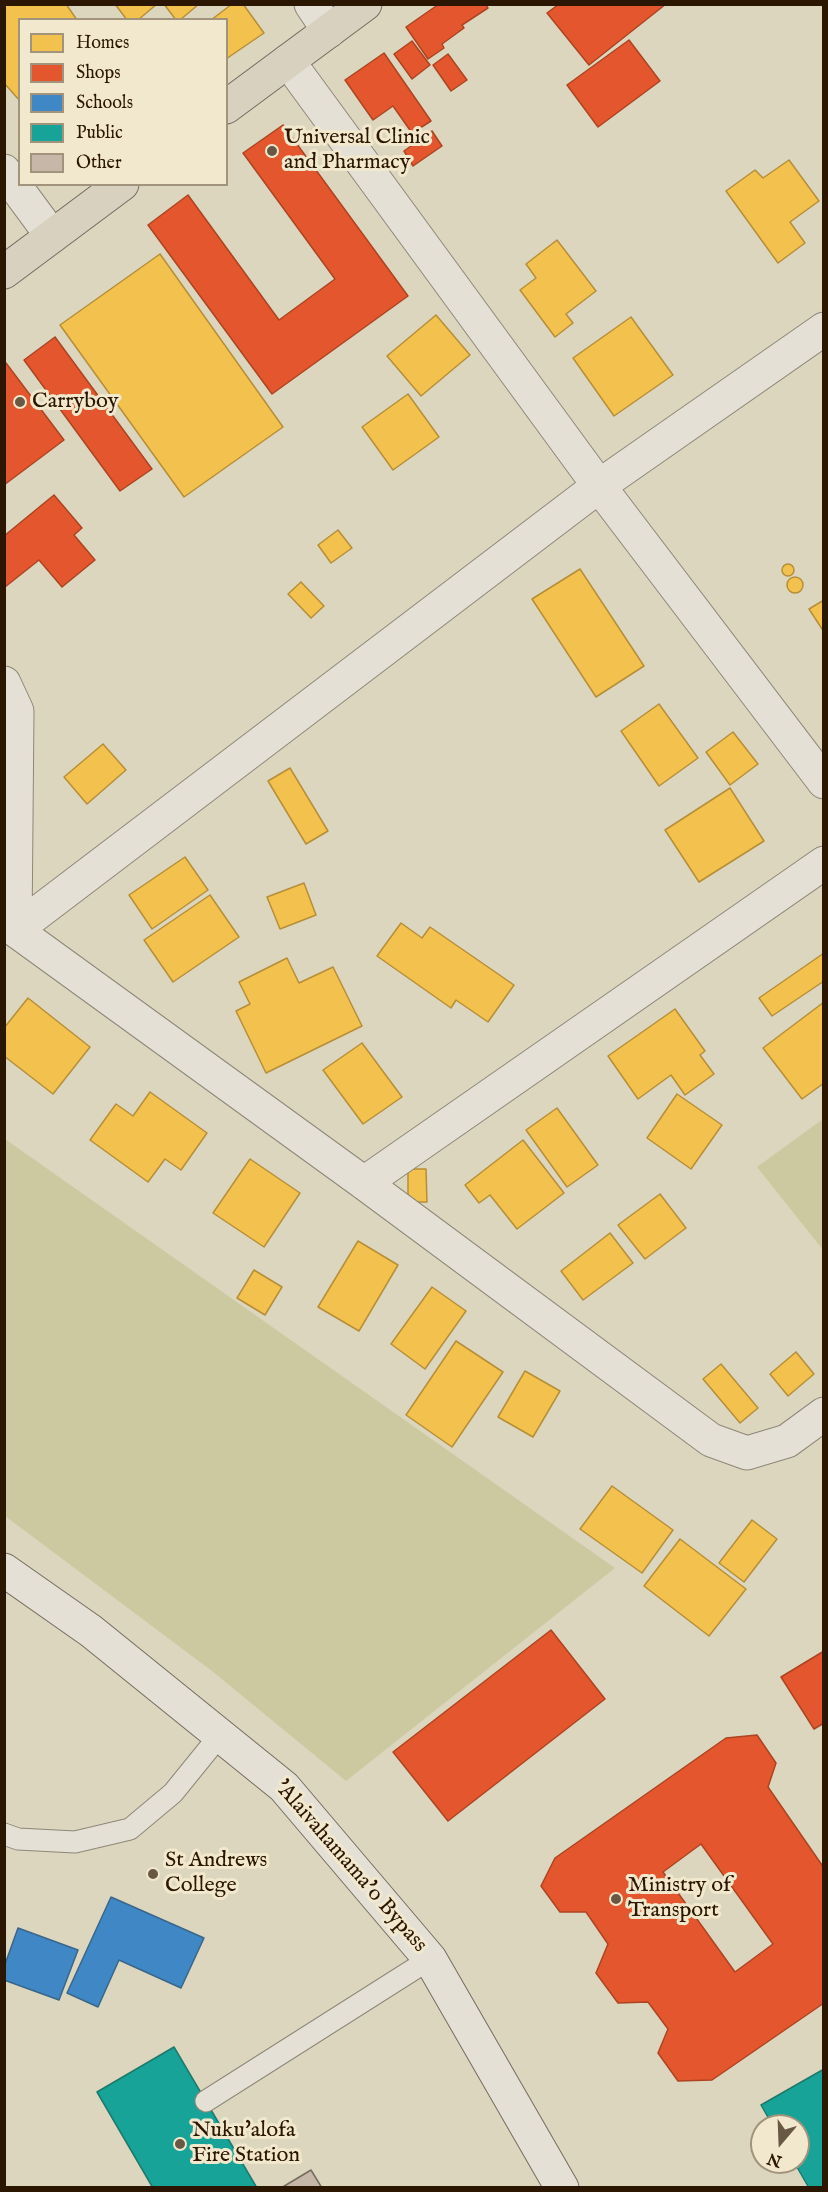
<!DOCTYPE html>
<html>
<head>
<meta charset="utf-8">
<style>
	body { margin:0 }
	#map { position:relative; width:828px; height:2192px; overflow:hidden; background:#ddd6bf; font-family:"IM FELL English",serif }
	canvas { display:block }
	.frame { position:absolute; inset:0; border:6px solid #2b1602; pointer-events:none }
	.legend { position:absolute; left:18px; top:18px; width:210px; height:168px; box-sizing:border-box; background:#f1e8cd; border:2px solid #a2947c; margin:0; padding:8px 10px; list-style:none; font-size:18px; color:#2b1602 }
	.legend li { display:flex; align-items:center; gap:12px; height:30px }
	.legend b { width:30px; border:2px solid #a2947c }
	.north { position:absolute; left:750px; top:2114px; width:60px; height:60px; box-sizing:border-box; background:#f1e8cd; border:2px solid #a2947c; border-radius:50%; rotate:199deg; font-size:16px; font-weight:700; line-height:24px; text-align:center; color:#2b1602 }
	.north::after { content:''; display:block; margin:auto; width:21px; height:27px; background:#695944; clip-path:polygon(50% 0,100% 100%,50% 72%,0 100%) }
</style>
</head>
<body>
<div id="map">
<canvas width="828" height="2192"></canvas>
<div class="frame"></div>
<ul class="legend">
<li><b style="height:16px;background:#f2c14e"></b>Homes</li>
<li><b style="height:16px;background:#e4572e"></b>Shops</li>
<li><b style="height:16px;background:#3f88c5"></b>Schools</li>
<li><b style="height:16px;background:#17a398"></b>Public</li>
<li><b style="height:16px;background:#c6b7a8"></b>Other</li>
</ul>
<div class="north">N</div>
</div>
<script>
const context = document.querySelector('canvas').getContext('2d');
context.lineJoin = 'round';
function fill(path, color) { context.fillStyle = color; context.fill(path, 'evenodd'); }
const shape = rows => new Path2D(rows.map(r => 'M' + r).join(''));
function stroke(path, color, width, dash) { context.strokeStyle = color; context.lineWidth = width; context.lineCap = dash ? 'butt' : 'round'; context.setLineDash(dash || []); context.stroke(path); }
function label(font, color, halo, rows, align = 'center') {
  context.font = font + ' "IM FELL English",serif'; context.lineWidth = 6; context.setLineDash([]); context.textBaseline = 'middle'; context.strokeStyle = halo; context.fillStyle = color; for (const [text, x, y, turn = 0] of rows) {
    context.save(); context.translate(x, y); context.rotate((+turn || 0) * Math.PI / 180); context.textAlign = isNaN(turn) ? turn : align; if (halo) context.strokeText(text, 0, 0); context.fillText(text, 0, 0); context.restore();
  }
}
const green = shape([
	[823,1119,823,1250,757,1167],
	[4,1139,5,1139,615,1568,346,1781,212,1671,5,1516]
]);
const homes = shape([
	[4,4,66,4,77,20,20,20,20,101,4,83,4,4],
	[115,4,157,4,138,20,127,20,115,4],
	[164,4,199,4,180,20,176,20,164,4],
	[232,4,243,4,264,33,226,59,226,20,211,20,232,4],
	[789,160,819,201,790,222,805,243,778,263,726,191,755,170,763,178,789,160],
	[557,240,596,291,566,314,573,323,555,337,520,290,536,278,526,264,557,240],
	[160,254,283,427,184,497,60,325,160,254],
	[436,315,470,355,421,396,387,356,436,315],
	[631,317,673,375,614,416,573,358,631,317],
	[408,394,439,437,393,470,362,427,408,394],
	[338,530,352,548,331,563,318,545,338,530],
	'782 570a6 6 0 1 1 12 0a6 6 0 1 1-12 0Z',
	[580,569,644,666,596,697,532,599,580,569],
	'787 585a8 8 0 1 1 16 0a8 8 0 1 1-16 0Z',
	[301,582,324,606,311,618,288,594,301,582],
	[824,600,824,632,809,609,824,600],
	[659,704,698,758,659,786,621,731,659,704],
	[733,732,758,764,730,785,706,752,733,732],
	[103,744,126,770,87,804,64,777,103,744],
	[290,768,328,831,306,844,268,781,290,768],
	[730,788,764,841,699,882,665,830,730,788],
	[185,857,208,890,152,929,129,895,185,857],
	[304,883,316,915,280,929,267,897,304,883],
	[210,895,239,937,173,982,144,940,210,895],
	[401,923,422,938,430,927,514,985,488,1022,456,1000,451,1008,377,956,401,923],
	[824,953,824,981,772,1016,759,998,824,953],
	[287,958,299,983,333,967,362,1026,266,1073,236,1011,250,1004,239,982,287,958],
	[28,998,90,1047,53,1094,4,1056,4,1028,28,998],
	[824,1002,824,1083,802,1099,763,1048,824,1002],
	[675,1009,705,1051,700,1055,714,1074,685,1095,671,1075,638,1099,608,1056,675,1009],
	[362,1043,402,1097,363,1124,323,1070,362,1043],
	[150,1092,207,1133,181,1170,165,1159,148,1182,90,1140,116,1104,133,1116,150,1092],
	[677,1094,722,1125,691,1169,647,1138,677,1094],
	[557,1108,598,1165,567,1187,526,1130,557,1108],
	[523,1140,564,1193,517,1229,490,1195,479,1203,465,1185,523,1140],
	[250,1159,300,1193,264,1247,213,1213,250,1159],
	[408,1169,426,1169,427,1202,408,1202,408,1169],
	[660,1194,686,1228,645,1259,618,1225,660,1194],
	[610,1233,633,1263,583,1300,561,1271,610,1233],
	[358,1241,398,1265,359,1331,318,1307,358,1241],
	[254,1270,282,1287,265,1315,237,1298,254,1270],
	[432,1287,466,1311,425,1369,391,1344,432,1287],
	[456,1341,503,1372,452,1447,406,1415,456,1341],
	[796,1352,814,1374,788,1396,770,1374,796,1352],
	[721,1364,758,1408,740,1423,703,1379,721,1364],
	[525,1371,560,1391,533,1437,498,1417,525,1371],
	[612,1486,673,1530,642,1573,580,1529,612,1486],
	[752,1520,777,1539,744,1582,719,1563,752,1520],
	[680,1539,746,1589,709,1636,644,1586,680,1539]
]);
const shops = shape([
	[439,4,485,4,488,8,462,25,464,28,442,44,444,48,428,59,406,27,439,4],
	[559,4,666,4,589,65,547,13,559,4],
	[629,40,660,81,598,127,567,85,629,40],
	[412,41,430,65,412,79,394,54,412,41],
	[384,53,431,121,412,133,393,106,373,120,345,80,384,53],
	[448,54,467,80,451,91,433,65,448,54],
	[283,125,408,296,272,394,148,225,188,195,279,320,335,279,243,153,283,125],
	[432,131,442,146,413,166,404,151,432,131],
	[55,337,152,469,120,491,24,360,55,337],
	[6,363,64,440,4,485,4,365,6,363],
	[54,495,82,528,74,535,95,560,62,587,39,560,5,587,4,536,54,495],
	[551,1630,605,1699,448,1821,393,1752,551,1630],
	[824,1651,824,1723,814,1729,781,1677,824,1651],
	[757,1735,776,1763,768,1787,824,1868,824,2003,712,2080,678,2081,658,2053,668,2029,648,2002,618,2003,596,1973,608,1944,586,1912,560,1912,541,1886,555,1858,726,1738,757,1735],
	[701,1844,773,1944,735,1972,663,1872,701,1844]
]);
const schools = shape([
	[111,1897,204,1938,181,1988,119,1960,98,2007,67,1993,111,1897],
	[18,1928,78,1950,59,2000,4,1980,4,1967,18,1928]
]);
const public = shape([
	[174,2047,257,2188,153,2188,97,2092,174,2047],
	[824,2069,824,2188,809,2188,794,2162,798,2162,798,2126,773,2126,761,2105,824,2069]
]);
const building = shape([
	[311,2170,322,2188,281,2188,311,2170]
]);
const lane = shape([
	[4,1834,18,1839,75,1842,130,1829,173,1793,220,1735],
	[206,2101,430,1959]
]);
const street = shape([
	[311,4,329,31],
	[288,61,599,486,824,782],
	[4,171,52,236],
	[4,683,17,711,15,930,364,1183,711,1440,747,1453,787,1441,824,1414],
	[15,930,599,486,824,329],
	[364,1183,824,863]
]);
const secondary = shape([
	[4,1570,91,1631,284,1787,430,1959,562,2188]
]);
const primary = shape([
	[226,107,365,4],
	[4,272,122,184]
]);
const markers = [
	[272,151,6,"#695944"],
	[20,402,6,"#695944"],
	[153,1874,6,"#695944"],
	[616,1899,6,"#695944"],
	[180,2144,6,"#695944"]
];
const poiNames = [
	["Universal Clinic",284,138],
	["and Pharmacy",284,163],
	["Carryboy",32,402],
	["St Andrews",165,1861],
	["College",165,1886],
	["Ministry of",628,1886],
	["Transport",628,1911],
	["Nuku'alofa",192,2131],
	["Fire Station",192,2156]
];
const streetNames = [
	["'Alaivahamama'o Bypass",350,1867,49]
];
fill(green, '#ccc9a0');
fill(homes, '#f2c14e');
stroke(homes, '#b68e37', 1.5);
fill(shops, '#e4572e');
stroke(shops, '#ac4421', 1.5);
fill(schools, '#3f88c5');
stroke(schools, '#39668a', 1.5);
fill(public, '#17a398');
stroke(public, '#1d796b', 1.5);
fill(building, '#c6b7a8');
stroke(building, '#746c5e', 1.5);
stroke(lane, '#8d8778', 23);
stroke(street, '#8d8778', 35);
stroke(secondary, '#746c5e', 35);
stroke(primary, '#746c5e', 35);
stroke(lane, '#e4e0d5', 21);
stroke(street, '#e4e0d5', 33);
stroke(secondary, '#e4e0d5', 33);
stroke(primary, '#d8d1c0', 33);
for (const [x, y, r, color] of markers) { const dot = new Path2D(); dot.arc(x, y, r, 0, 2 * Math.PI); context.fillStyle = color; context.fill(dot); stroke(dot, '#f1e8cd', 2); }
label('22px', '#2b1602', '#f1e8cd', poiNames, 'left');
label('22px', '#2b1602', '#f1e8cd', streetNames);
</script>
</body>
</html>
